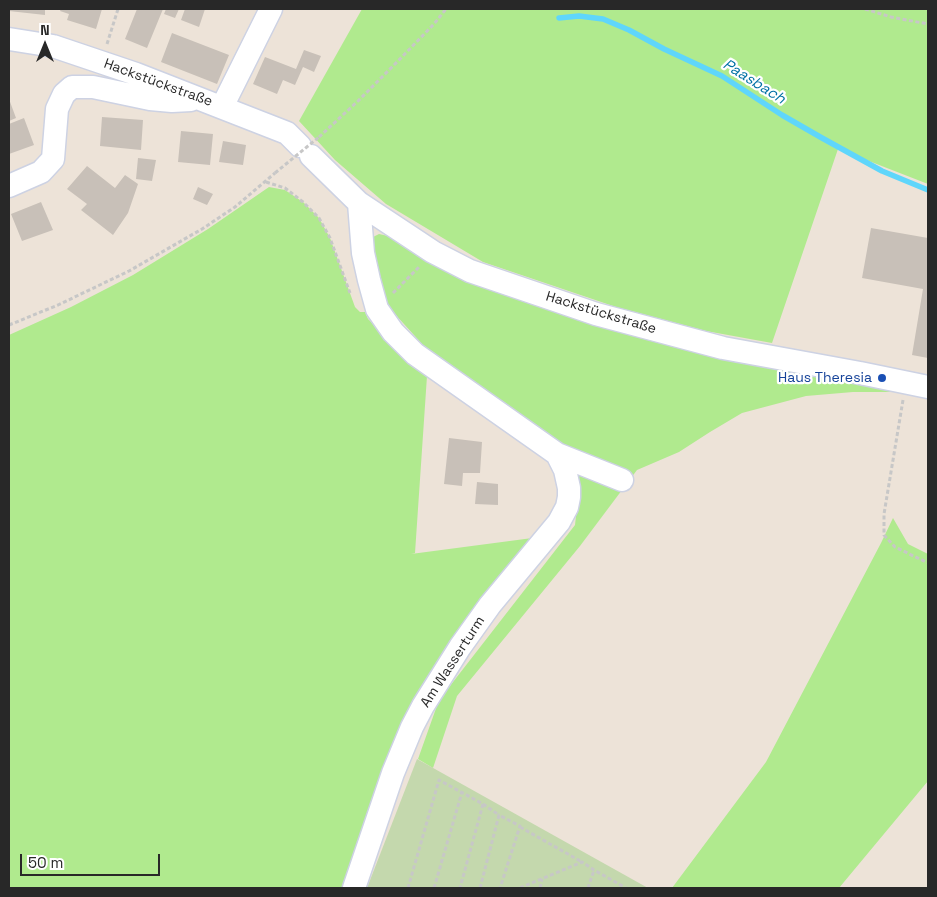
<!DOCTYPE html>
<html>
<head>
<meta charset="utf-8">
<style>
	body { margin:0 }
	#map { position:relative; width:937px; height:897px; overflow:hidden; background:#ede3d8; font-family:"Space Grotesk",sans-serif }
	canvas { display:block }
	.frame { position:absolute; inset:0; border:10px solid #282828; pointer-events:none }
	.north { position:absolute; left:20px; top:20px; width:50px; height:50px; -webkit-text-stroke:4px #fff; paint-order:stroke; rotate:0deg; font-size:14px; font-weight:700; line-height:20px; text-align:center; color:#282828 }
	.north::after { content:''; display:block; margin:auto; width:18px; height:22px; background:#282828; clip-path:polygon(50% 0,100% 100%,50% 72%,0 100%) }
	.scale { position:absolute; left:20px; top:854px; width:140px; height:22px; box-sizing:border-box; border:2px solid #282828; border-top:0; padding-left:6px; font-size:15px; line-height:18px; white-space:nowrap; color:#282828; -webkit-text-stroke:4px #fff; paint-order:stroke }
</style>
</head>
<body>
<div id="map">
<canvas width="937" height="897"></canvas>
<div class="frame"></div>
<div class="north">N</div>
<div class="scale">50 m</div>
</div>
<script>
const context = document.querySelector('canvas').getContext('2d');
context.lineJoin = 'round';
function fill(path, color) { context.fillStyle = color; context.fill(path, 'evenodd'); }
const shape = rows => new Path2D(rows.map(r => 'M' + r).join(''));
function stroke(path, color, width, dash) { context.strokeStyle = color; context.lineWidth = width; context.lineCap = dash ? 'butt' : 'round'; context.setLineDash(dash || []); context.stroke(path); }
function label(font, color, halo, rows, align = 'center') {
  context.font = font + ' "Space Grotesk",sans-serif'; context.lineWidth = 4.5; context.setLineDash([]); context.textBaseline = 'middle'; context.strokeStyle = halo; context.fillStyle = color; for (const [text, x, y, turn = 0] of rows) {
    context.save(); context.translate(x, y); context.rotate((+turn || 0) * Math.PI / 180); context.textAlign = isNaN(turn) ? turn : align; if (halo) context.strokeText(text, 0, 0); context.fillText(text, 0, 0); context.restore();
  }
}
const green = shape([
	[362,9,928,9,928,184,838,149,772,343,706,331,616,307,483,262,386,204,335,160,299,121],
	[269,187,285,190,303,202,319,218,330,238,355,307,360,312,365,312,368,319,427,376,415,553,411,554,540,537,422,692,347,888,9,888,9,335,71,307,133,275,208,229],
	[379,234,388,236,451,274,903,392,853,392,806,396,742,413,710,432,679,452,637,470,580,546,457,696,433,768,418,759,439,700,575,525,579,489,566,447,423,345,384,302,371,238],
	[893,518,908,544,928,554,928,781,839,888,672,888,766,762,881,543]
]);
const cemetery = shape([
	[417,759,648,888,367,888]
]);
const stream = shape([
	[559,18,579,16,603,19,629,30,664,49,722,76,782,115,822,138,882,171,928,190]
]);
const building = shape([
	[9,9,45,9,45,15,9,11],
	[61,9,102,9,96,29,67,20,69,14,60,11],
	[137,9,163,9,147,48,125,39],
	[166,9,179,9,175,18,164,14],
	[185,9,205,9,199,27,181,20],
	[172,33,229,55,217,84,161,62],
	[304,50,321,56,314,72,303,67,295,85,283,80,277,94,253,84,265,57,296,69],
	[9,99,16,118,9,121],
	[102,117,143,120,141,150,100,146],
	[24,118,34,145,9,154,9,124],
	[181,131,213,134,210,165,178,162],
	[223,141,246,145,243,165,219,162],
	[138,158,156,160,152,181,136,179],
	[87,166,115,188,125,175,138,184,128,213,113,235,81,210,87,204,67,189],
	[198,187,213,194,207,205,193,199],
	[41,202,53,230,22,241,11,214],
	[871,228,928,238,928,358,912,355,923,289,862,278],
	[449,438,482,442,480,473,463,473,462,486,444,484],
	[477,482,498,484,498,505,475,504]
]);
const path = shape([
	[865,9,891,17,928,24],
	[107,44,118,9],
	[319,137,358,101,397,62,434,24,446,9],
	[266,182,285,188,303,202,319,218,330,238,350,293],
	[393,293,420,266],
	[9,325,58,305,129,271,202,229,235,207,275,173],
	[903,400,884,514,884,535,895,547,928,563],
	[483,804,499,815],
	[520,827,582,862],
	[408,888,439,780,483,804,460,888],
	[434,888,462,792],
	[480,888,499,815,520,826,500,888],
	[520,888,582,862,594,870,626,888],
	[540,888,542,879],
	[588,888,594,870]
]);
const minor = shape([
	[9,39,53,46,136,74,287,133,300,146],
	[222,107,271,9],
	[311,156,359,203,433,252,470,271,596,314,723,348,860,373,928,387],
	[9,186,41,172,53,159,57,109,64,94,72,87,93,87,150,99,172,101,191,100],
	[557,454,622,480],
	[354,888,393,773,412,727,423,706,460,647,490,605,559,522,567,507,569,497,569,488,565,470,557,454,415,354,393,332,377,309,369,280,363,253,359,203]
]);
const pathBridge = shape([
	[275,173,319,137]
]);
const markers = [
	[882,378,5,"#1a4fb4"]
];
const streetNames = [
	["Hackstückstraße",158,83,20],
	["Hackstückstraße",601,313,17],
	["Am Wasserturm",453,662,-57]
];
const transitNames = [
	["Haus Theresia",872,378]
];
const waterNames = [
	["Paasbach",754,82,32]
];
fill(green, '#b0ea8e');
fill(cemetery, '#c4d8ad');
stroke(stream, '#5fd6fb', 5.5);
fill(building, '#c8c0b8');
stroke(minor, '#cdd2e3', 25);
stroke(path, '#c7c7c7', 3, [4, 2.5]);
stroke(minor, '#fff', 22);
stroke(pathBridge, '#c7c7c7', 3, [4, 2.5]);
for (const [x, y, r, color] of markers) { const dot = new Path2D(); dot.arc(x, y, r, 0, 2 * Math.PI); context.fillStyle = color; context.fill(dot); stroke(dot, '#fff', 2); }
label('14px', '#282828', '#fff', streetNames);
label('14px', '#164399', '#fff', transitNames, 'right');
label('italic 15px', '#0071a5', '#fff', waterNames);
</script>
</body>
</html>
